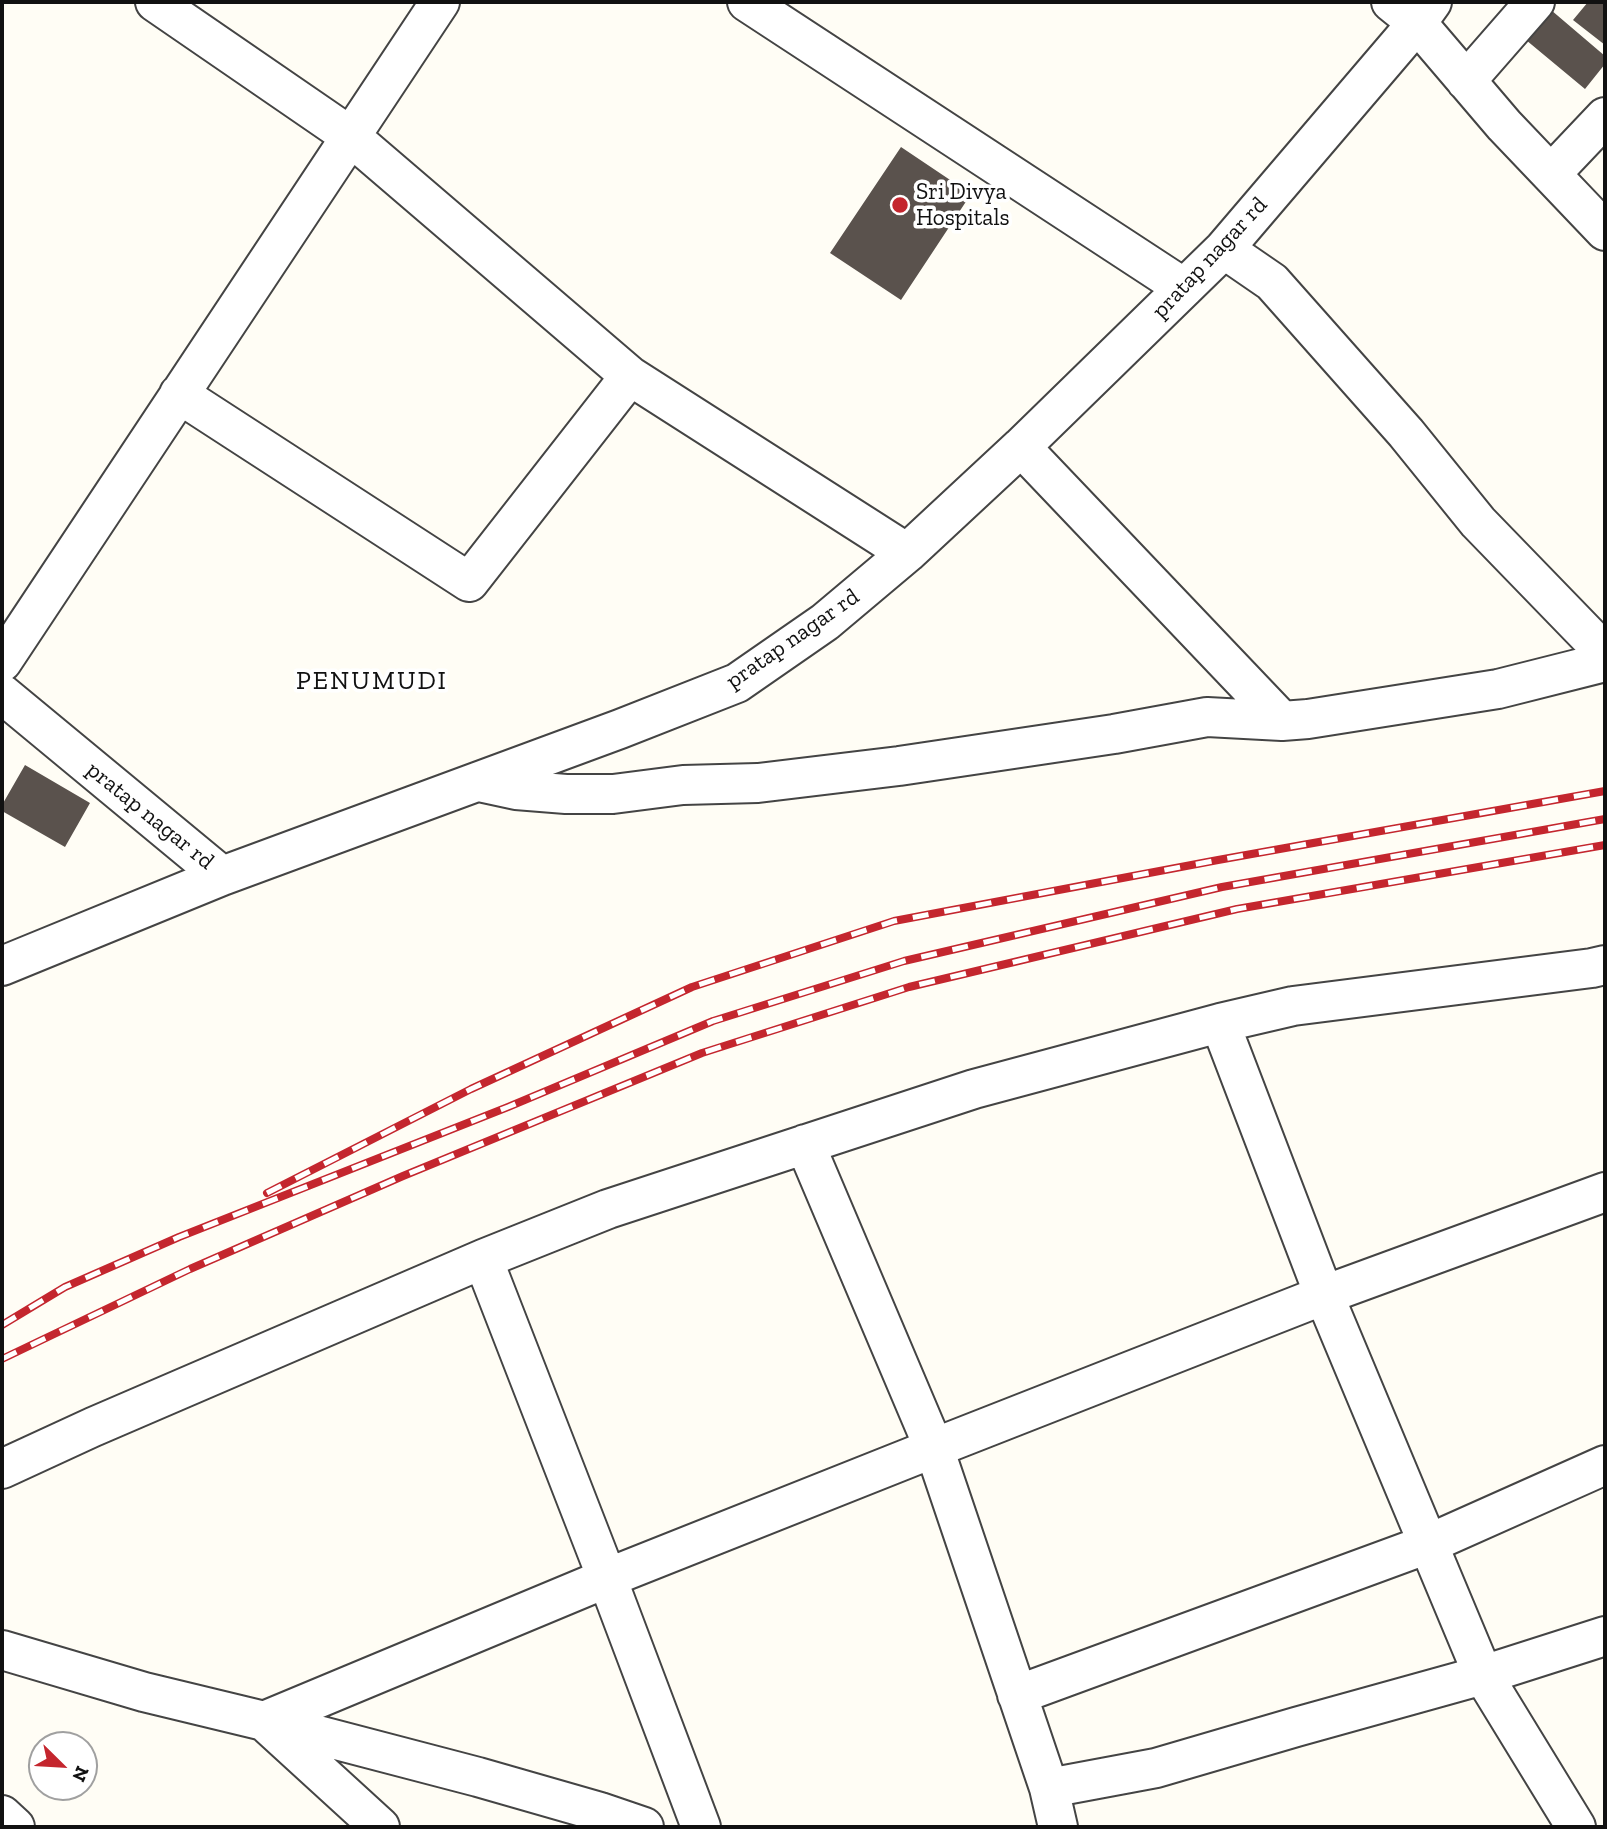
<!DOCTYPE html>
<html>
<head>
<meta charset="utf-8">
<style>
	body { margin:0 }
	#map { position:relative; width:1607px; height:1829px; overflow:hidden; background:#fffdf5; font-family:"Zilla Slab",serif }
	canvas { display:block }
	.frame { position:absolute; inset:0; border:4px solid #111; pointer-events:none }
	.north { position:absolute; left:28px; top:1731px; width:70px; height:70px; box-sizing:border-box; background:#fff; border:2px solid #a0a0a0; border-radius:50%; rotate:114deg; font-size:19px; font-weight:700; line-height:28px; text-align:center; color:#111 }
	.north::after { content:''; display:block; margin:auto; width:24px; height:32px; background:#c4262e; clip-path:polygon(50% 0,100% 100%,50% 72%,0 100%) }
</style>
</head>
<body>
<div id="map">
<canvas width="1607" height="1829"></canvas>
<div class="frame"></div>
<div class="north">N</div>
</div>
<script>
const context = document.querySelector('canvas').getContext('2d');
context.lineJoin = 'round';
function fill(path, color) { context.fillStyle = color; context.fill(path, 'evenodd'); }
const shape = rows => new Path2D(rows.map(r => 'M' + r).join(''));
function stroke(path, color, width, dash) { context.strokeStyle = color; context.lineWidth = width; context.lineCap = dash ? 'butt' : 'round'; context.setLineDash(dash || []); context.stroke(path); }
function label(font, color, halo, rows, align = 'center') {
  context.font = font + ' "Zilla Slab",serif'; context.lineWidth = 7; context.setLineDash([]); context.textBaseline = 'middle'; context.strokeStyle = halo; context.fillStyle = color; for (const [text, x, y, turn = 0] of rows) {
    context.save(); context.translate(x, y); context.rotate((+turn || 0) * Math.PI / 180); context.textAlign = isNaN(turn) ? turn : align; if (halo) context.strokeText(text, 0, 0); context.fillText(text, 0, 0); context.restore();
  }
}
const building = shape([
	[1588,2,1605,2,1605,45,1573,20],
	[1551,10,1605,56,1605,64,1585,89,1526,40],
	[901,147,971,194,901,300,830,253],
	[25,765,90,803,65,847,2,811,2,805]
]);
const minor = shape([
	[155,2,350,136,630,376,907,553],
	[747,2,1184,288],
	[1391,2,1417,23,1504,125,1605,231],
	[1466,81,1535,2],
	[1551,174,1605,117],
	[1224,249,1272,282,1406,433,1478,522,1605,653],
	[179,394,469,582,630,376],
	[1021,447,1282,721],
	[2,662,440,2],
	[2,694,222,876,620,729,737,683,825,622,907,553,1021,447,1184,288,1224,249,1417,23,1432,2],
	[479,782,516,790,566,794,613,794,683,785,758,783,899,766,1114,734,1207,717,1282,721,1308,719,1498,689,1605,662],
	[2,966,222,876],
	[1220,1023,1324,1295,1483,1675,1576,1827],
	[805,1144,934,1448,1049,1788,1058,1827],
	[483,1259,607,1578,701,1827],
	[2,1469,93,1427,483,1259,608,1209,974,1089,1220,1023,1293,1006,1592,968,1605,965],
	[2,1650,144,1692,264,1721,478,1777,600,1812,644,1827],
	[1017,1695,1428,1544,1605,1465],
	[1049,1788,1156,1768,1296,1727,1483,1675,1605,1636],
	[2,1815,15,1827],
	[380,1827,264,1721,607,1578,934,1448,1324,1295,1605,1192]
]);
const rail = shape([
	[267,1193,471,1089,692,987,894,921,1218,860,1605,791],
	[2,1325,65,1287,179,1237,508,1107,713,1021,904,961,1222,887,1605,819],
	[2,1359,190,1269,403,1176,702,1053,909,987,1237,909,1605,845]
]);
const markers = [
	[900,205,9,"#c4262e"]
];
const poiNames = [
	["Sri Divya",916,192],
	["Hospitals",916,218]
];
const streetNames = [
	["pratap nagar rd",1210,258,-47],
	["pratap nagar rd",793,639,-35],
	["pratap nagar rd",150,816,39]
];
const quarterNames = [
	["PENUMUDI",372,682]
];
fill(building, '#5a524d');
stroke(minor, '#444', 42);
stroke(minor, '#fff', 38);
stroke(rail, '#c4262e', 8);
stroke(rail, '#fff', 5, [16]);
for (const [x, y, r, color] of markers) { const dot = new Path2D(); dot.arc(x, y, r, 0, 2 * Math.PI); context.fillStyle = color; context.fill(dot); stroke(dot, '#fff', 2.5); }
label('23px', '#111', '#fff', poiNames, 'left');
label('23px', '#111', '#fff', streetNames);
context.letterSpacing = '2px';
label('26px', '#111', '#fff', quarterNames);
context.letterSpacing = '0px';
</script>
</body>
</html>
